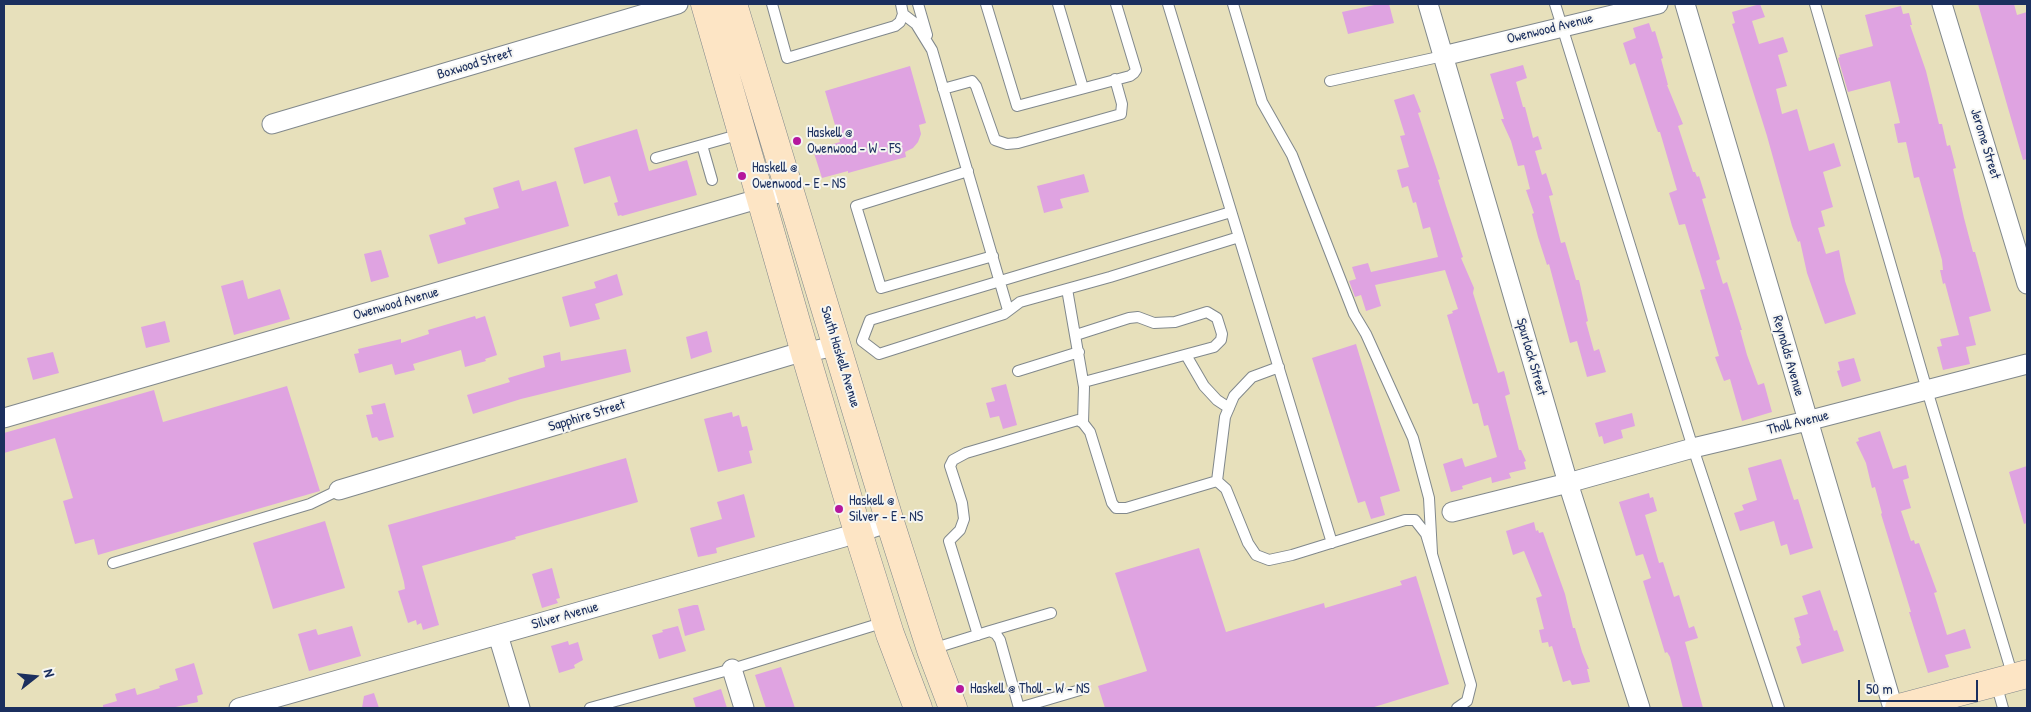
<!DOCTYPE html>
<html>
<head>
<meta charset="utf-8">
<style>
	body { margin:0 }
	#map { position:relative; width:2031px; height:712px; overflow:hidden; background:#e7e0bb; font-family:"Patrick Hand",sans-serif }
	canvas { display:block }
	.frame { position:absolute; inset:0; border:5px solid #1b2f5e; pointer-events:none }
	.north { position:absolute; left:10px; top:652px; width:50px; height:50px; -webkit-text-stroke:4px #f6f6f2; paint-order:stroke; rotate:74deg; font-size:14px; font-weight:700; line-height:20px; text-align:center; color:#1b2f5e }
	.north::after { content:''; display:block; margin:auto; width:18px; height:22px; background:#1b2f5e; clip-path:polygon(50% 0,100% 100%,50% 72%,0 100%) }
	.scale { position:absolute; left:1858px; top:680px; width:120px; height:22px; box-sizing:border-box; border:2px solid #1b2f5e; border-top:0; padding-left:6px; font-size:15px; line-height:18px; white-space:nowrap; color:#1b2f5e; -webkit-text-stroke:4px #f6f6f2; paint-order:stroke }
</style>
</head>
<body>
<div id="map">
<canvas width="2031" height="712"></canvas>
<div class="frame"></div>
<div class="north">N</div>
<div class="scale">50 m</div>
</div>
<script>
const context = document.querySelector('canvas').getContext('2d');
context.lineJoin = 'round';
function fill(path, color) { context.fillStyle = color; context.fill(path, 'evenodd'); }
const shape = rows => new Path2D(rows.map(r => 'M' + r).join(''));
function stroke(path, color, width, dash) { context.strokeStyle = color; context.lineWidth = width; context.lineCap = dash ? 'butt' : 'round'; context.setLineDash(dash || []); context.stroke(path); }
function label(font, color, halo, rows, align = 'center') {
  context.font = font + ' "Patrick Hand",sans-serif'; context.lineWidth = 4; context.setLineDash([]); context.textBaseline = 'middle'; context.strokeStyle = halo; context.fillStyle = color; for (const [text, x, y, turn = 0] of rows) {
    context.save(); context.translate(x, y); context.rotate((+turn || 0) * Math.PI / 180); context.textAlign = isNaN(turn) ? turn : align; if (halo) context.strokeText(text, 0, 0); context.fillText(text, 0, 0); context.restore();
  }
}
const building = shape([
	[1379,4,1389,4,1394,23,1348,34,1342,12],
	[1760,4,1765,17,1752,21,1759,44,1783,37,1788,52,1778,55,1787,86,1776,89,1782,114,1797,109,1809,151,1834,143,1841,166,1823,172,1833,207,1821,211,1825,226,1818,228,1826,254,1839,250,1845,281,1856,314,1825,324,1807,273,1800,241,1798,242,1792,226,1767,136,1732,24,1735,23,1732,12],
	[1978,4,2014,4,2017,15,2027,12,2027,159,2023,160],
	[1901,6,1903,14,1909,13,1912,25,1910,25,1926,71,1939,124,1942,124,1947,146,1950,145,1956,168,1953,169,1964,218,1973,252,1975,252,1991,311,1969,317,1976,345,1966,347,1970,364,1943,370,1937,347,1942,346,1940,339,1959,335,1945,283,1943,284,1940,270,1943,270,1942,260,1919,177,1914,178,1906,142,1898,143,1894,124,1900,123,1890,81,1848,92,1838,58,1840,57,1839,55,1873,46,1865,15],
	[1649,23,1652,32,1655,31,1663,58,1661,59,1668,85,1667,85,1683,124,1678,126,1693,172,1695,172,1697,177,1699,176,1706,198,1702,199,1720,259,1716,261,1723,284,1727,282,1742,330,1740,330,1747,355,1758,385,1764,383,1772,412,1742,421,1730,379,1724,381,1715,357,1719,356,1700,290,1705,289,1685,224,1679,225,1669,193,1677,190,1660,132,1658,132,1656,127,1635,63,1630,65,1623,43,1636,38,1633,28],
	[1523,65,1527,78,1516,82,1523,107,1525,107,1533,138,1538,136,1542,149,1535,151,1542,175,1546,173,1553,195,1549,196,1561,243,1565,242,1576,280,1579,280,1588,321,1586,322,1594,351,1599,349,1606,372,1587,377,1577,341,1570,343,1549,264,1547,265,1538,237,1532,214,1534,213,1526,190,1530,189,1524,165,1518,166,1511,141,1501,119,1504,119,1490,74],
	[910,66,926,123,919,125,921,134,918,142,913,148,905,152,906,157,848,173,848,171,822,178,813,150,840,142,825,91],
	[1414,94,1421,112,1418,113,1440,179,1438,180,1446,206,1463,257,1461,258,1474,288,1473,293,1498,373,1504,371,1510,394,1505,396,1519,450,1521,450,1526,461,1524,462,1526,469,1509,473,1511,478,1492,483,1491,477,1462,486,1463,489,1451,492,1443,464,1462,458,1465,467,1497,457,1488,425,1484,426,1478,403,1473,404,1447,315,1453,313,1452,311,1458,309,1445,270,1375,285,1381,306,1366,311,1361,295,1355,297,1349,281,1356,279,1352,267,1368,263,1371,272,1438,257,1430,227,1423,229,1416,202,1413,203,1408,186,1402,188,1397,170,1409,167,1400,136,1405,135,1394,100],
	[637,129,649,171,687,160,697,195,622,216,621,215,618,216,614,203,618,202,610,176,584,184,574,148],
	[1084,174,1089,192,1060,199,1063,208,1044,213,1037,186],
	[519,180,522,191,556,181,569,226,438,264,429,235,466,224,464,218,499,208,493,188],
	[381,250,389,277,371,282,364,254],
	[617,274,623,295,595,304,600,319,570,327,562,297,596,288,594,282],
	[243,280,248,299,280,289,290,319,234,335,221,286],
	[475,316,476,319,485,316,497,355,485,359,486,361,465,367,461,350,413,364,415,370,395,375,392,364,359,373,354,354,359,353,358,349,401,339,401,343,429,334,428,330],
	[165,321,170,342,146,348,141,327],
	[707,331,712,352,691,359,686,337],
	[1356,344,1400,491,1380,497,1385,515,1371,519,1365,501,1358,503,1312,358],
	[626,349,631,372,521,399,473,414,467,395,510,382,508,378,545,367,543,356,560,352,561,361],
	[53,352,59,373,33,380,27,358],
	[1854,358,1861,381,1842,387,1837,371,1840,370,1838,362],
	[1006,384,1017,425,1003,429,999,416,990,418,986,403,995,401,991,388],
	[287,386,320,491,98,555,94,539,75,544,63,501,73,498,55,438,4,453,4,433,154,390,163,422],
	[385,403,394,437,379,441,377,437,372,438,366,415,373,414,371,406],
	[732,412,733,417,739,415,742,427,747,426,753,450,749,451,752,463,718,472,704,419],
	[1632,413,1635,426,1621,430,1623,438,1604,444,1602,436,1599,437,1595,423],
	[1880,431,1893,469,1906,465,1909,478,1903,480,1911,508,1901,511,1911,541,1914,540,1915,544,1919,543,1937,592,1934,593,1947,635,1965,629,1971,648,1945,655,1949,667,1928,673,1909,612,1911,612,1881,514,1882,513,1875,487,1872,488,1866,463,1856,442,1859,441,1858,438],
	[626,458,638,502,515,537,516,539,422,566,439,625,423,630,421,623,417,625,416,620,408,623,398,591,405,589,404,582,388,525],
	[1781,459,1794,500,1798,499,1813,548,1790,555,1787,544,1781,546,1774,521,1740,531,1734,513,1744,510,1742,505,1757,500,1748,468],
	[2027,466,2027,523,2024,524,2009,472],
	[1649,493,1650,498,1653,497,1657,511,1645,515,1659,563,1663,562,1674,597,1679,595,1689,628,1694,626,1698,638,1685,642,1703,708,1683,708,1670,657,1667,652,1665,653,1643,581,1651,578,1643,554,1636,556,1619,502],
	[744,494,755,537,716,548,717,553,698,557,690,528,722,519,717,502],
	[325,521,345,588,273,609,253,543],
	[1534,522,1536,531,1538,530,1539,533,1543,532,1550,552,1565,594,1573,628,1575,628,1582,652,1589,669,1587,669,1590,682,1572,685,1570,680,1563,682,1552,646,1549,647,1548,642,1542,643,1539,630,1544,629,1536,598,1542,596,1524,551,1513,555,1506,531],
	[1199,548,1226,632,1324,603,1325,608,1402,585,1400,581,1416,576,1449,684,1371,708,1105,708,1098,686,1147,671,1115,573],
	[552,568,560,598,556,599,558,603,542,608,532,574],
	[1820,590,1834,631,1837,630,1844,651,1802,664,1796,647,1801,645,1799,638,1800,638,1794,618,1808,614,1802,596],
	[694,605,698,605,705,630,685,636,678,609],
	[352,626,361,656,309,671,298,634,316,629,318,635],
	[678,626,686,651,659,659,652,635,663,632,662,630],
	[568,641,569,645,578,642,583,660,574,665,575,668,559,673,551,646],
	[194,663,203,694,197,696,198,702,171,708,103,708,103,705,117,701,115,694,135,688,137,695,160,688,159,686,178,680,175,669],
	[781,667,795,708,766,708,755,675],
	[721,689,727,708,696,708,693,698],
	[374,693,379,708,362,708,364,696]
]);
const lane = shape([
	[772,4,787,58,895,26,900,22,903,14,901,4],
	[918,4,927,35],
	[986,4,1017,106,1130,76,1134,73,1136,70,1116,4],
	[1058,4,1083,88],
	[1168,4,1332,543],
	[1233,4,1262,102,1292,155,1354,314,1366,334,1413,438,1429,498,1432,553],
	[1555,4,1693,448,1779,708],
	[1815,4,1927,390,2013,677],
	[903,14,916,24,932,50,1008,310],
	[1330,81,1443,56],
	[943,89,972,81,976,86,995,140,1007,144,1018,143,1121,114,1122,104,1115,79],
	[702,145,712,180],
	[656,158,741,134],
	[968,171,856,206,881,288,993,256],
	[1067,289,1084,387,1083,423],
	[1076,335,1129,318,1138,317,1154,323,1175,322,1207,312,1217,318,1222,334,1221,340,1214,347,1084,382],
	[862,341,879,354,1004,314,1020,302,1110,277,1239,237],
	[862,341,870,320,1231,212],
	[1186,355,1204,386,1217,400,1229,408],
	[1018,371,1079,352],
	[1217,481,1226,489,1248,543,1256,555,1269,560,1292,555,1405,520,1415,520,1426,534,1471,685,1467,701,1457,708],
	[1217,481,1225,417,1234,396,1252,377,1279,367],
	[113,563,310,504,339,490],
	[990,631,1051,613],
	[978,635,949,541,960,530,964,519,962,503,950,466,953,460,966,453,1078,420,1083,423,1090,432,1112,503,1116,508,1126,508,1217,481],
	[932,649,990,631,996,634,1000,640,1019,708],
	[1996,683,2003,708],
	[590,708,732,669,885,622],
	[1019,708,1080,690]
]);
const street = shape([
	[1428,4,1568,483,1640,708],
	[1685,4,1893,708],
	[1942,4,2027,284],
	[1443,56,1658,4],
	[272,124,678,4],
	[4,418,789,190],
	[339,490,791,355,837,346],
	[1452,512,1568,483,1693,448,1807,421,2027,364],
	[498,635,520,708],
	[732,669,744,708],
	[239,708,844,537,890,522]
]);
const secondary = shape([
	[705,4,805,353,858,532,890,634,918,708],
	[733,4,890,522,931,650,953,708],
	[1899,708,2027,674]
]);
const markers = [
	[797,141,5,"#b5179e"],
	[742,176,5,"#b5179e"],
	[839,509,5,"#b5179e"],
	[960,689,5,"#b5179e"]
];
const streetNames = [
	["Owenwood Avenue",1550,29,-14],
	["Boxwood Street",475,64,-17],
	["Jerome Street",1985,144,73],
	["Owenwood Avenue",396,304,-16],
	["Reynolds Avenue",1788,356,74],
	["South Haskell Avenue",840,357,73],
	["Spurlock Street",1531,357,74],
	["Sapphire Street",587,416,-17],
	["Tholl Avenue",1798,423,-14],
	["Silver Avenue",565,616,-16]
];
const poiNames = [
	["Haskell @",807,133],
	["Owenwood - W - FS",807,149],
	["Haskell @",752,168],
	["Owenwood - E - NS",752,184],
	["Haskell @",849,501],
	["Silver - E - NS",849,517],
	["Haskell @ Tholl - W - NS",970,689]
];
fill(building, '#dfa3e1');
stroke(lane, '#81888c', 12);
stroke(street, '#81888c', 21);
stroke(secondary, '#81888c', 29);
stroke(lane, '#fff', 10);
stroke(street, '#fff', 19);
stroke(secondary, '#fde5c5', 28);
for (const [x, y, r, color] of markers) { const dot = new Path2D(); dot.arc(x, y, r, 0, 2 * Math.PI); context.fillStyle = color; context.fill(dot); stroke(dot, '#f6f6f2', 2); }
label('14px', '#1b2f5e', '#f6f6f2', streetNames);
label('14px', '#1b2f5e', '#f6f6f2', poiNames, 'left');
</script>
</body>
</html>
